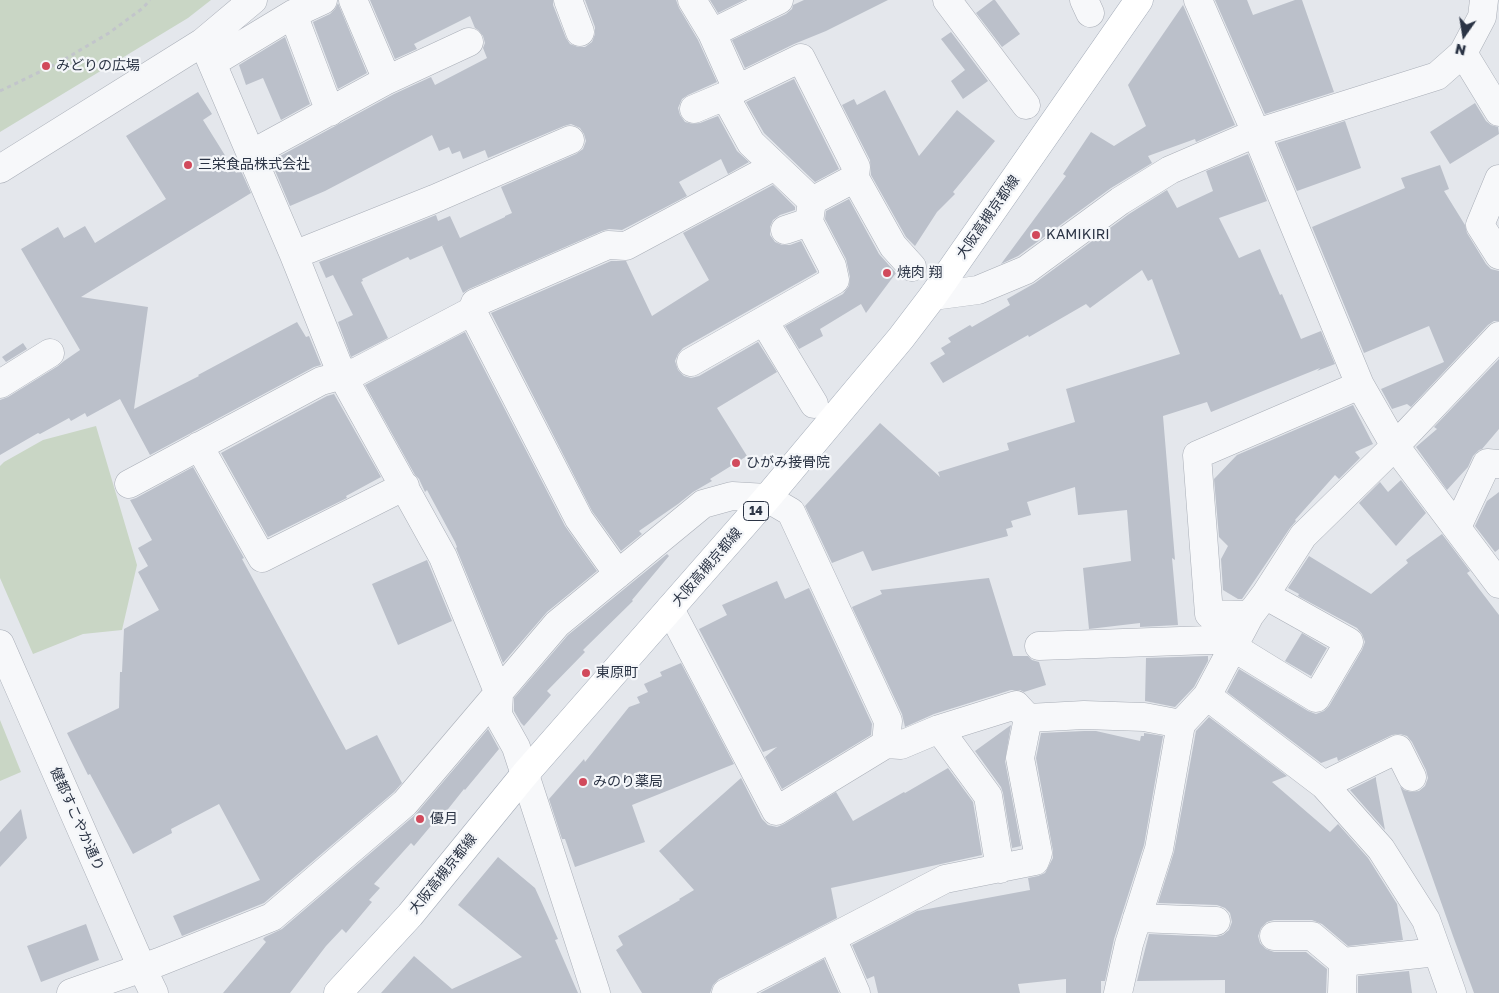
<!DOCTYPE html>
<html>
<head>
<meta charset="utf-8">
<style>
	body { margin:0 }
	#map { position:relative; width:1499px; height:993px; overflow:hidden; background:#e4e7ec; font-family:"Golos Text",sans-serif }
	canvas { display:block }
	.north { position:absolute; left:1439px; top:10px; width:50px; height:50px; -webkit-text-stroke:4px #f4f6f9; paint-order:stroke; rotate:193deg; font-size:14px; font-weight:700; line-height:20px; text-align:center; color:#2b3445 }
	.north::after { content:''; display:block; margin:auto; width:18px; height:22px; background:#2b3445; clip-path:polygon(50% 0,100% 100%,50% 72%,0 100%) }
</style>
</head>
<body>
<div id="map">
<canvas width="1499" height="993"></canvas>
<div class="north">N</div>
</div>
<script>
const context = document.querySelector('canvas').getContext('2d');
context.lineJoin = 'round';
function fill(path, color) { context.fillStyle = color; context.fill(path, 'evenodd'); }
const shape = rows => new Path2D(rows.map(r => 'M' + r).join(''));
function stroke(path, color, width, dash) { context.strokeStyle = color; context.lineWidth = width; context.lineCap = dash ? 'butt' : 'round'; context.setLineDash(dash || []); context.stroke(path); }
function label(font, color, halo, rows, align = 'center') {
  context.font = font + ' "Golos Text","Noto Sans JP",sans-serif'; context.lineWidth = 4.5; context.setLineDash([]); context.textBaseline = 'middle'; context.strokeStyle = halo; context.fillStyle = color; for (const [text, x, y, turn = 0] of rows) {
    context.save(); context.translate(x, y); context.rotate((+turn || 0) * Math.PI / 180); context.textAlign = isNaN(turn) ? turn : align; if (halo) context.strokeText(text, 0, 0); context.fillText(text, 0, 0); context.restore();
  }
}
const green = shape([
	[0,0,211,0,188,18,0,132],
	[96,426,137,565,122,630,83,634,33,654,0,578,0,466,4,462,43,440],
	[0,720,21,772,0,781]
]);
const building = shape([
	[370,0,553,0,553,5,566,38,570,44,578,47,585,47,592,42,595,34,595,27,585,0,676,0,679,8,698,40,717,82,688,95,682,99,678,108,680,115,685,122,693,124,700,123,718,116,737,151,749,162,728,174,721,159,679,182,687,196,622,230,609,229,602,231,469,289,463,293,442,246,446,244,410,260,408,257,362,279,363,281,361,282,388,338,351,357,338,322,353,315,333,275,326,278,319,262,436,215,438,221,450,216,460,238,505,217,505,216,512,213,501,187,576,154,583,149,586,141,584,134,580,128,571,124,564,126,488,158,485,150,463,159,460,151,452,154,449,147,439,151,432,135,325,191,290,206,271,161,394,94,431,77,435,85,487,58,483,48,485,43,483,36,478,30,475,28,470,16,414,44,417,49,395,59],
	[710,0,744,0,718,13],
	[804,0,888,0,826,31,794,44,745,68,732,40,786,14,792,9,793,5],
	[993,0,995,0,1020,34,1002,47,976,13],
	[1215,0,1247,0,1253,15,1295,0,1302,0,1334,92,1265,114],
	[338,3,367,73,338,89,313,22,330,14,335,9],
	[1183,5,1235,125,1196,142,1195,139,1148,156,1152,163,1111,188,1018,256,1001,264,1066,176,1063,174,1091,132,1114,146,1146,126,1128,85],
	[951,32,988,81,963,99,951,81,965,70,941,39],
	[285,37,310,104,281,120,263,78,246,85,239,65],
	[794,79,839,169,815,182,764,133,746,102],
	[885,90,919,156,957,110,995,141,953,192,955,194,937,212,915,246,906,237,871,175,870,160,842,105,854,99,857,105],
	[198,92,212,114,203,120,236,173,241,171,251,193,81,297,148,307,134,409,199,376,198,375,297,322,306,337,309,336,321,365,314,367,150,455,120,399,87,417,85,413,71,421,69,418,40,434,38,433,0,455,0,400,8,397,58,366,64,361,80,350,21,249,58,227,64,238,85,226,95,243,166,199,126,136],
	[1475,103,1486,121,1491,125,1498,127,1499,134,1450,164,1430,132],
	[1345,121,1361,168,1297,191,1277,143],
	[1248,154,1267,201,1219,218,1239,258,1260,249,1280,295,1282,294,1301,339,1321,331,1335,364,1317,371,1320,368,1211,412,1207,402,1163,416,1175,560,1172,558,1178,625,1140,627,1140,623,1089,629,1083,568,1131,561,1127,510,1078,515,1075,487,1027,502,1031,515,1011,521,1013,527,1006,529,1008,536,872,571,863,551,832,563,805,506,880,423,940,477,938,472,1009,450,1007,443,1075,422,1066,389,1180,354,1152,279,1148,281,1142,270,1090,308,1086,304,1029,337,1028,335,943,383,930,363,945,354,941,348,951,342,948,338,970,325,972,327,1010,305,1007,299,1035,283,1129,214,1167,190,1177,208,1213,191,1206,171],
	[1440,165,1449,189,1444,191,1465,225,1467,233,1486,264,1491,269,1499,271,1499,321,1494,321,1488,325,1411,407,1407,404,1392,409,1381,389,1444,362,1429,326,1364,353,1312,227,1405,188,1401,178],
	[773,185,795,207,795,210,780,215,773,220,770,227,770,235,775,242,782,245,790,245,801,241,817,272,683,348,678,354,675,361,678,370,684,376,691,378,699,376,758,342,777,372,717,408,747,456,710,479,712,481,693,492,678,504,639,531,642,534,621,551,592,511,491,313,611,261,626,261,652,316,709,280,683,233],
	[849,199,879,254,896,273,866,313,861,304,820,329,823,336,799,349,785,326,843,294,849,286,850,277,846,259,825,219,826,211],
	[465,332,565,526,597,571,547,612,503,663,456,548,457,547,455,542,427,490,425,492,419,479,415,475,365,385],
	[23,343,27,349,6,362,2,357],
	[1499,359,1499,429,1482,449,1479,450,1473,456,1468,467,1447,490,1416,447,1437,429,1434,427],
	[334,394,381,477,346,496,347,498,268,537,221,453,327,396],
	[1353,405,1373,444,1355,452,1360,458,1339,479,1335,475,1295,520,1296,521,1290,528,1242,599,1238,599,1223,590,1221,559,1228,546,1219,537,1214,479,1237,455],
	[193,467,244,558,242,559,346,750,377,735,402,783,394,792,264,903,182,936,173,916,260,880,219,804,171,829,172,833,133,854,90,774,88,775,67,733,119,708,120,672,122,672,124,629,159,610,138,572,148,566,138,548,152,540,130,500,136,498],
	[1401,480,1426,513,1396,546,1359,503,1380,482,1388,492],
	[1499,492,1499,549,1495,552,1475,526,1487,501],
	[1442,534,1470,571,1467,573,1499,615,1499,993,1474,993,1453,936,1400,786,1404,790,1411,792,1419,791,1425,786,1428,778,1426,770,1412,742,1407,736,1400,734,1392,735,1338,761,1337,757,1321,763,1227,692,1239,669,1308,711,1316,714,1324,711,1329,706,1362,650,1365,642,1362,634,1357,628,1298,596,1299,594,1288,588,1309,556,1371,594,1408,563,1406,560],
	[667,554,669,556,632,600,633,601,583,650,585,652,547,691,551,695,524,726,521,723,514,711,514,698,568,635],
	[427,560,452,621,398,645,372,584],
	[989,578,1013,656,1028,656,1032,660,1039,662,1046,685,1024,692,1020,690,1011,690,934,714,905,727,902,714,852,607,882,594,880,590],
	[777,581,785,599,809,588,872,724,871,735,782,789,765,757,777,747,763,752,699,629,727,615,722,605],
	[1302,633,1327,648,1311,676,1285,661],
	[1208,656,1208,661,1194,687,1175,707,1145,701,1146,658],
	[681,663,734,764,632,805,645,842,575,867,565,839,562,839,549,799,584,759,585,762,629,707,640,703,637,697,648,692,644,684,662,676,660,672],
	[1209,717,1287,776,1272,782,1330,832,1338,824,1368,858,1397,904,1403,940,1348,946,1322,924,1312,920,1274,920,1267,922,1261,928,1258,936,1260,943,1266,949,1274,952,1306,952,1327,969,1326,993,1225,993,1225,980,1137,981,1149,934,1216,937,1223,935,1229,930,1232,922,1230,913,1225,908,1217,905,1158,903,1174,852,1196,731],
	[1011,725,1005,761,1021,846,1012,848,1003,793,1001,787,975,751],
	[488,729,499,749,465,790,464,789,437,823,435,821,414,846,411,843,374,884,380,888,369,900,372,902,346,933,342,929,326,946,290,993,223,993,266,942,263,939,265,937,282,929,415,815],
	[1084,731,1096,731,1140,741,1141,736,1144,736,1144,733,1163,736,1144,845,1114,939,1105,981,1101,981,1101,993,1066,993,1066,979,1018,984,1020,993,878,993,874,976,867,979,852,945,917,911,1030,890,1028,878,1038,876,1045,873,1053,858,1053,851,1036,758,1041,733],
	[948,768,973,802,982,855,831,888,837,918,719,979,713,985,710,993,642,993,616,950,623,945,618,936,680,900,679,899,694,890,659,851,741,778,762,819,768,825,777,827,784,824,836,792,853,821,904,792,905,793],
	[1376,777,1376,780,1385,830,1350,790],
	[21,809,27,838,0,867,0,832],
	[498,857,535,888,558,939,555,940,578,993,381,993,414,956,452,989,522,957,458,905],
	[86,924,99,960,41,982,27,946],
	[824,959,839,993,760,993],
	[1409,971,1412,993,1358,993,1358,976]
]);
const path = shape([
	[0,91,60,62,109,33,143,8,150,0]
]);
const minor = shape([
	[353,0,387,80],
	[568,0,580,32],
	[692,0,712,33,737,89],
	[947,0,1026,105],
	[1084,0,1090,13],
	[1198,0,1256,133,1360,385,1395,446,1499,584],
	[293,14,330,112],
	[712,33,779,0],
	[203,42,294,255,342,375,443,557,499,694,498,715,516,747,596,993],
	[1463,53,1499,112],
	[212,63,293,14,323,0],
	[694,109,725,96,737,89,801,58,856,167,855,178,893,246,912,267],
	[251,154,387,80,469,42],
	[0,169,203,42,253,0],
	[1499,179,1480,225,1499,255],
	[812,201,855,178],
	[785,230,809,222],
	[294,255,434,199,570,140],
	[933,296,978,290,1026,270,1120,201,1170,170,1256,133,1437,76,1463,53,1482,17,1484,0],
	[764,321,814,404],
	[691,362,835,280,832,266,809,222,812,201,751,143,725,96],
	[0,384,50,353],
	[199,446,262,558,405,486],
	[129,484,321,381,358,371,472,311],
	[1457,527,1487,463,1499,464],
	[618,574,579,519,472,311,475,303,608,245,626,246,775,166],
	[1250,615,1209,614,1197,455,1360,385],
	[0,644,142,968,154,993],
	[1039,646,1237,639],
	[1233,647,1316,698,1349,642,1265,595],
	[1207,696,1324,785,1381,849,1426,920,1452,993],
	[1028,718,1084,715,1144,717,1181,724],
	[939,729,988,796,1000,869],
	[1324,785,1398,749,1412,777],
	[1137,918,1216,921],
	[1274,936,1312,936,1343,962],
	[832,938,856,993],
	[71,993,159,962,272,917,405,803,557,624,703,504,732,496,767,498,791,512,888,721,886,744,776,811,670,609],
	[726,993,945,879,1035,861,1038,853,1020,758,1028,718,1016,705,939,729,901,745,886,744],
	[1118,993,1129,944,1159,849,1181,724,1207,696,1250,615,1265,595,1303,536,1395,446,1499,336],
	[1342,993,1343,962,1437,952]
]);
const major = shape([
	[338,993,410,915,525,774,767,498,901,338,933,296,1139,0]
]);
const markers = [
	[46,66,5,"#d1495b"],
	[188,165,5,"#d1495b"],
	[1036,235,5,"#d1495b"],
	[887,273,5,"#d1495b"],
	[736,463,5,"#d1495b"],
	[586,673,5,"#d1495b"],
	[583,782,5,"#d1495b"],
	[420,819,5,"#d1495b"]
];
const shields = [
	[756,511,25]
];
const shieldNames = [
	["14",756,511]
];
const poiNames = [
	["みどりの広場",56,66],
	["三栄食品株式会社",198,165],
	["KAMIKIRI",1046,235],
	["焼肉 翔",897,273],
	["ひがみ接骨院",746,463],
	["東原町",596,673],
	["みのり薬局",593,782],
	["優月",430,819]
];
const streetNames = [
	["大阪高槻京都線",988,217,-55],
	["大阪高槻京都線",707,567,-49],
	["健都すこやか通り",77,819,66],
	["大阪高槻京都線",443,874,-51]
];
fill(green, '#c9d6c5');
fill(building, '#bbc0ca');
stroke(minor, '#a9aeb7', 29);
stroke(major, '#a3abb8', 29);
stroke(path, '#c2c5cb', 3, [4, 4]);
stroke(minor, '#f7f8fa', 28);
stroke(major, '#fff', 28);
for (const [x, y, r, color] of markers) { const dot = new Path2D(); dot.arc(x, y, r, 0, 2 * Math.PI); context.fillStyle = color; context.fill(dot); stroke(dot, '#f4f6f9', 2); }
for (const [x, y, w] of shields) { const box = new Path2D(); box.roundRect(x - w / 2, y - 9.5, w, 19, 4); context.fillStyle = '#f4f6f9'; context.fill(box); stroke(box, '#2b3445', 1); }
label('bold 12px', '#2b3445', null, shieldNames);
label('14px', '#2b3445', '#f4f6f9', poiNames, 'left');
label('14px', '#2b3445', '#f4f6f9', streetNames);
</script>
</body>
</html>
